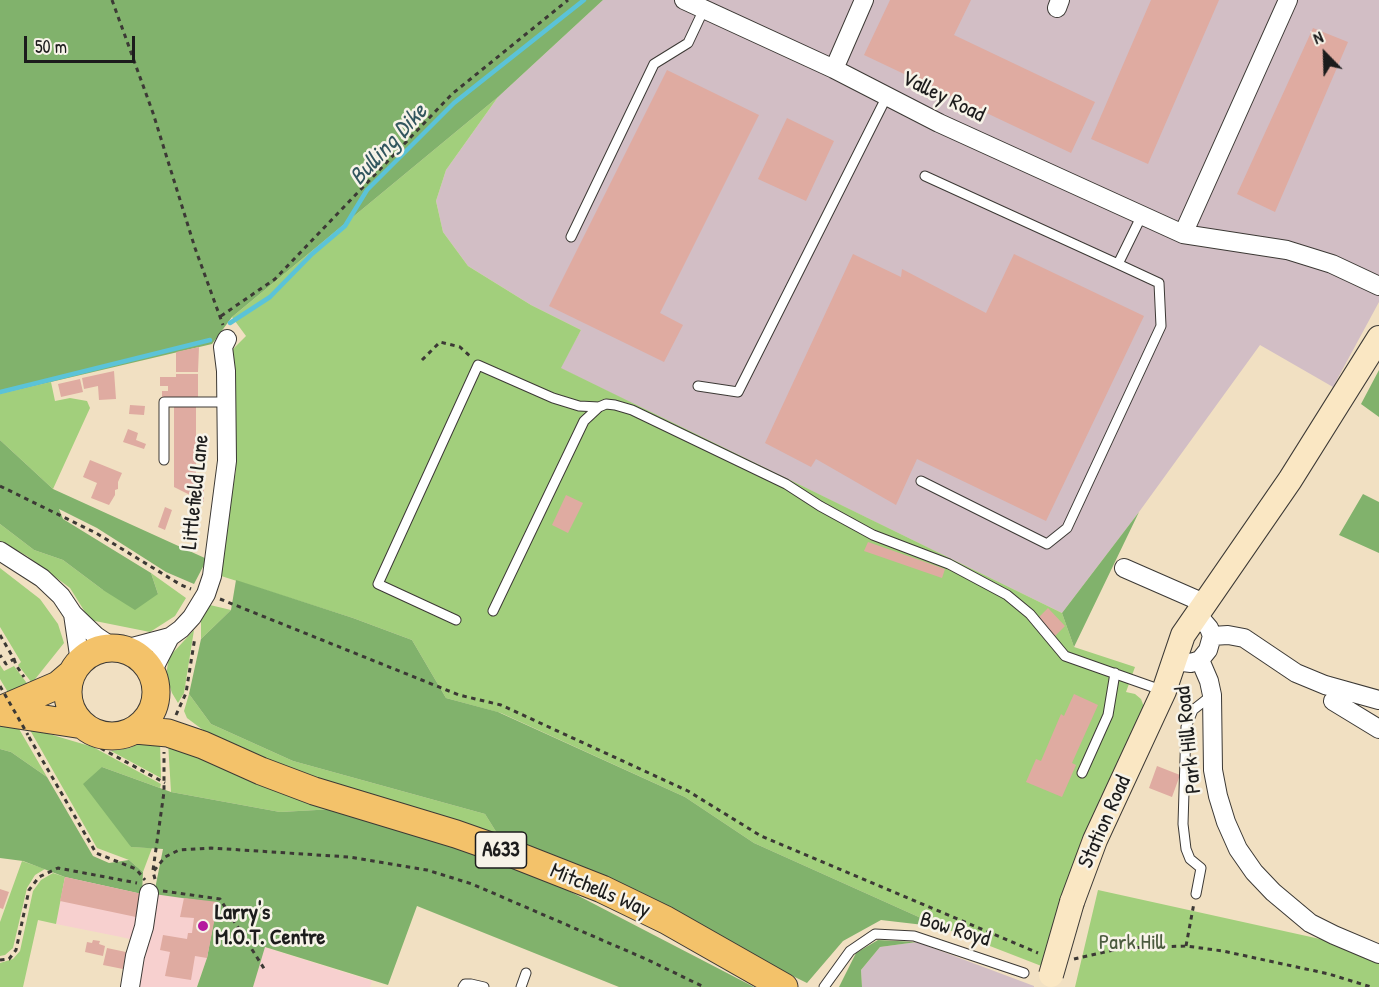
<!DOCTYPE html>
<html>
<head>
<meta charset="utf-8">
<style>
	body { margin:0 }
	#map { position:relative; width:1379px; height:987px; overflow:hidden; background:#f1e0c2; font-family:"Patrick Hand",sans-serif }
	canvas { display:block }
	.north { position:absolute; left:1295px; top:24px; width:60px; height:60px; -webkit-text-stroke:4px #f7f3e8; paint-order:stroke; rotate:337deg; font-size:16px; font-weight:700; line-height:24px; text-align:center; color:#1c1c1c }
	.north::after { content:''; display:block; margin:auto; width:21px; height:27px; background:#1c1c1c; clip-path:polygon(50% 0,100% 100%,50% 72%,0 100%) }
	.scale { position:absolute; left:24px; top:36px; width:111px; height:27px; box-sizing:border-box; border:3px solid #1c1c1c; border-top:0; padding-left:8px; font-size:18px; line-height:21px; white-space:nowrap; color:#1c1c1c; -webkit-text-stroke:4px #f7f3e8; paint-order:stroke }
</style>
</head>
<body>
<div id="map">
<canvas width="1379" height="987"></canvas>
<div class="north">N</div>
<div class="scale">50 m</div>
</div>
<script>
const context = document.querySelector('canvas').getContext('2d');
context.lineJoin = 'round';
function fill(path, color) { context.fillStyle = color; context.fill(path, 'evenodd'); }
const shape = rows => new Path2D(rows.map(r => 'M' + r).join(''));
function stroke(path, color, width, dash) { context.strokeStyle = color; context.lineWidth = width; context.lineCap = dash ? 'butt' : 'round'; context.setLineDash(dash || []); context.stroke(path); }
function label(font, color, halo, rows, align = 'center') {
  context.font = font + ' "Patrick Hand",sans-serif'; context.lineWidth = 5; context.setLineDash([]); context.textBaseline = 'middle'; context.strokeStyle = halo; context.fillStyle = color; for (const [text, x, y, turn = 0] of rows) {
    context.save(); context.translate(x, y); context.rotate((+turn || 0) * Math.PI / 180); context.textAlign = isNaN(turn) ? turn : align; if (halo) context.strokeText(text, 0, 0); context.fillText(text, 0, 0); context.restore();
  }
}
const built = shape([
	[65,877,155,894,218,902,207,958,197,987,134,987,140,947,130,939,121,937,56,924],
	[264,947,372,981,370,987,253,987]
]);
const industrial = shape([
	[603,0,1379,0,1379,302,1333,387,1260,345,1139,512,1062,613,560,368,581,330,531,305,468,266,443,232,436,201,446,170,498,97],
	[917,942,1034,986,1034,987,862,987,861,970,880,947]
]);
const green = shape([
	[498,97,446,170,436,201,443,232,468,266,531,305,581,330,561,368,1062,613,1074,647,1135,667,1126,692,1135,694,1141,699,1144,707,1044,967,941,927,754,843,685,797,501,713,446,698,412,640,353,618,218,575,236,470,233,349,246,336,232,317],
	[51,382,55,401,70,398,87,401,90,408,53,489,0,440,0,394],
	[0,524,34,550,63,560,103,590,158,594,151,573,186,598,175,616,150,632,90,620,70,588,27,556,0,541],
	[0,568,40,599,58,624,64,643,32,683,18,665,21,662,0,627],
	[210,605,231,610,201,639,201,620],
	[194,630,184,693,178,703,172,693,166,675,169,657],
	[0,665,4,671,14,666,29,686,9,694,0,679],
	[189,694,211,724,293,761,485,814,500,838,285,769,215,739,187,718,184,711],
	[0,722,15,722,47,777,11,752,0,749],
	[26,723,39,731,93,747,161,784,160,788,102,767,131,847,152,848,143,872,129,860,97,848],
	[160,742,161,778,111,751,130,748,140,743],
	[168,742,335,809,280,812,171,792],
	[22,861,45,869,35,875,27,888,13,948,5,955,0,956,0,922],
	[53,873,65,877,56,924,38,920,23,987,0,987,0,963,13,959,20,951,33,891,41,880],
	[1098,890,1379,952,1379,987,1075,987]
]);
const forest = shape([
	[0,0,603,0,498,97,232,317,212,344,0,394],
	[1379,370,1379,417,1361,404],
	[0,440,53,489,207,559,194,584,166,572,97,528,59,509,63,519,151,573,158,594,135,610,103,590,63,560,34,550,0,524],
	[1363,494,1379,502,1379,553,1339,535],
	[1139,512,1074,647,1062,613],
	[236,580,353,618,412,640,446,698,498,712,685,797,754,843,941,927,881,920,843,941,807,983,554,859,500,838,485,814,293,761,211,724,189,694,201,639,231,610],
	[0,749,11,752,47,777,93,856,109,863,129,860,143,872,142,894,65,877,23,861,0,858],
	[102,767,171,792,280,812,335,809,519,865,754,987,619,987,417,906,388,985,265,947,253,987,197,987,207,958,217,903,154,894,163,849,131,847,83,784],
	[878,940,917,942,880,947,861,970,862,987,839,987,856,953]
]);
const stream = shape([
	[230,323,270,297,312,254,345,226,367,190,454,103,584,0],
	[0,392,210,340]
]);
const building = shape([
	[890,0,971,0,954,35,1095,102,1071,153,864,55],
	[1151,0,1219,0,1148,164,1091,139],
	[1313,28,1348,42,1275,212,1237,194],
	[667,70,759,115,660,313,683,325,664,362,549,306],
	[787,118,834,141,806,201,758,179],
	[853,254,901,277,902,269,986,313,1014,254,1144,316,1046,521,917,459,896,505,816,459,811,467,765,443],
	[199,347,198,372,176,372,176,352],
	[114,371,116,399,99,400,98,386,84,389,82,378],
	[176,374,198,374,198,398,162,398,162,391,168,391,168,386,160,386,160,377,176,377],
	[80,379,83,392,61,397,58,384],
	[130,405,145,406,144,415,129,414],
	[196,405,196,488,204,488,204,502,174,487,174,406],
	[128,429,138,433,136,440,146,444,144,449,123,442],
	[90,460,122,473,118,482,118,489,115,490,115,495,109,505,91,498,97,483,83,477],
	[566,495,583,503,568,533,552,525],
	[165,507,172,510,165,530,158,527],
	[868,542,945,569,942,578,864,551],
	[1048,608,1065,626,1055,636,1038,618],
	[1074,694,1098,705,1072,763,1076,765,1062,797,1026,782,1036,759,1041,761,1061,714,1064,716],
	[1157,766,1180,775,1172,797,1149,788],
	[65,877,142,894,136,917,60,901],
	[0,889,9,892,3,909,0,908],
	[184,898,218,902,207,958,195,956,191,980,165,976,170,952,160,950,163,935,187,939,188,933,192,933,194,918,180,917],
	[93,940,100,941,99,944,105,946,103,956,85,952,87,942,92,943],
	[107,948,126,952,123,969,103,965]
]);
const path = shape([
	[112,0,153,113,195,248,223,325],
	[221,316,275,279,452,94,568,0],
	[422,360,440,342,460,347,471,357],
	[0,486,96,533,181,585,191,589],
	[220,599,459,695,501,705,688,791,761,836,1038,953],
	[0,635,14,659,6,664,0,655],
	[14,659,16,665,24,677],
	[176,715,186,693,195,637],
	[29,737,96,853,136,869,145,880],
	[93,744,165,783],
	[153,870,164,792,164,752],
	[155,879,153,872,165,857,179,850,211,848,349,857,427,870,472,884,646,959,704,987],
	[163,891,220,899,265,970],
	[1186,946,1194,903],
	[1074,959,1122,948,1186,946,1223,951,1329,974,1371,987],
	[0,960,9,959,16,950,29,890,39,877,58,868,137,883]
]);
const lane = shape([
	[925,176,1118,264],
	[571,237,654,64,688,43,704,9],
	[698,386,738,392,887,96],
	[164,460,164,402,226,402],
	[921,481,1047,544,1067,528,1161,326,1159,283,1118,264,1142,215],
	[493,611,584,421,599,407,606,404,615,405,632,410,786,484,820,506,873,535,949,564,1007,595,1030,614,1065,656,1164,691],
	[456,620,378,584,478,365,553,398,579,406,599,407],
	[1082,773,1108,715,1115,673],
	[1196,894,1201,868,1190,859,1186,849,1183,824,1186,727,1193,710,1212,695],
	[463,987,465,984,471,984,484,987],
	[521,987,526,973],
	[824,987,850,951,875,934,914,936,1024,973]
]);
const street = shape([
	[684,0,834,69,939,123,1183,234,1287,250,1332,264,1379,286],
	[1057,8,1060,0],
	[834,69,864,0],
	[1183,234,1288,0],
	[0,551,42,578,61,596,73,614,96,636,114,648],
	[1124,568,1204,603],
	[73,614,80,662],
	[1212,636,1228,635,1244,638,1296,673,1325,685,1379,700],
	[125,649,170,637,181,629,192,617,206,594,212,576,227,461,226,371,223,347,227,339],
	[1200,660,1209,681,1212,695,1213,770,1218,796,1226,822,1238,849,1254,872,1273,892,1310,923,1334,935,1379,954],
	[1174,661,1191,663,1200,660,1208,650,1212,636,1209,628,1203,621,1195,617],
	[152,672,170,637],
	[1333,701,1379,729],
	[130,987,135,956,144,927,149,893]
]);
const secondary = shape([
	[1072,902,1095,840,1164,691,1183,635,1290,480,1379,338]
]);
const primary = shape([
	'68 692a44 44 0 1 1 88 0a44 44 0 1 1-88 0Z',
	[0,710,58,685,72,673],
	[0,712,83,725],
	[135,730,168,733,203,745,261,771,314,791,456,834,513,854,602,889,666,920,784,987]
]);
const pathBridge = shape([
	[0,686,28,735]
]);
const secondaryBridge = shape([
	[1051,975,1072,902]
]);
const markers = [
	[203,926,6,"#b5179e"]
];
const shields = [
	[501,850,51]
];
const shieldNames = [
	["A633",501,850]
];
const streetNames = [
	["Valley Road",943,97,26],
	["Littlefield Lane",196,492,-84],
	["Park Hill Road",1189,740,-96],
	["Station Road",1105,822,-66],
	["Mitchells Way",600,891,23],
	["Bow Royd",955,930,17]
];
const poiNames = [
	["Larry's",215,913],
	["M.O.T. Centre",215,938]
];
const parkNames = [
	["Park Hill",1132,943]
];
const waterNames = [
	["Bulling Dike",389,145,-47]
];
fill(built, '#f7d0cf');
fill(industrial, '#d2bec5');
fill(green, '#a2cf7c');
fill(forest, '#81b26c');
stroke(stream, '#5bc3d8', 4.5);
fill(building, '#dfaba1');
stroke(lane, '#3c3935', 11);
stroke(street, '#3c3935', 20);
stroke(secondary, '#3c3935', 26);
stroke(primary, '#3c3935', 29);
stroke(path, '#3c3935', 3, [4.5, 4.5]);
stroke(lane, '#fff', 9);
stroke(street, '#fff', 18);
stroke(secondary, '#fae7c3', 24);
stroke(primary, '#f3c26a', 27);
stroke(secondaryBridge, '#3c3935', 26, []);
stroke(pathBridge, '#3c3935', 3, [4.5, 4.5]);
stroke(secondaryBridge, '#fae7c3', 24);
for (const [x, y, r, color] of markers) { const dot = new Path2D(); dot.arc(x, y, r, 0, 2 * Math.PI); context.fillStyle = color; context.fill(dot); stroke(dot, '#f7f3e8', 2); }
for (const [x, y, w] of shields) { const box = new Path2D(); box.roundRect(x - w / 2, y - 18, w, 36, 4.5); context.fillStyle = '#f7f3e8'; context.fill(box); stroke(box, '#1c1c1c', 1.5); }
label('bold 21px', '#1c1c1c', null, shieldNames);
label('22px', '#1c1c1c', '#f7f3e8', streetNames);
label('bold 22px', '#1c1c1c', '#f7f3e8', poiNames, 'left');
label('22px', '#4b5b3e', '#f7f3e8', parkNames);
label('italic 24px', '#32565e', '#f7f3e8', waterNames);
</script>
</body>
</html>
